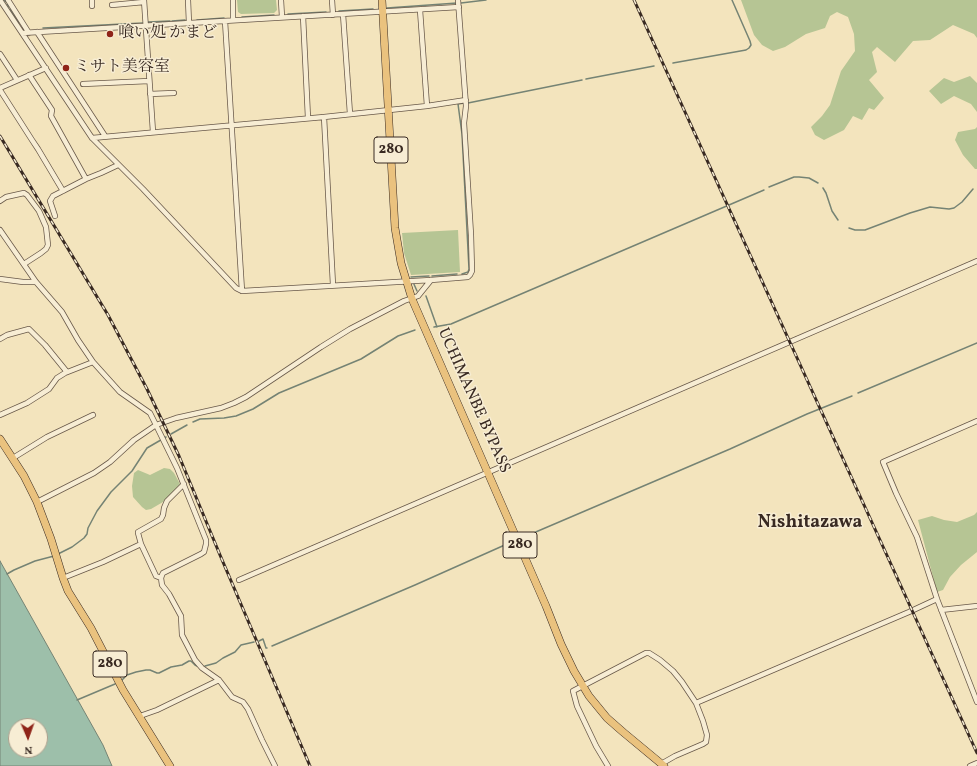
<!DOCTYPE html>
<html>
<head>
<meta charset="utf-8">
<style>
	body { margin:0 }
	#map { position:relative; width:977px; height:766px; overflow:hidden; background:#f3e4bd; font-family:Vollkorn,serif }
	canvas { display:block }
	.north { position:absolute; left:8px; top:718px; width:40px; height:40px; box-sizing:border-box; background:#f7edd4; border:1px solid #ab9f8d; border-radius:50%; rotate:178deg; font-size:11px; font-weight:700; line-height:16px; text-align:center; color:#392a22 }
	.north::after { content:''; display:block; margin:auto; width:14px; height:18px; background:#8f2418; clip-path:polygon(50% 0,100% 100%,50% 72%,0 100%) }
</style>
</head>
<body>
<div id="map">
<canvas width="977" height="766"></canvas>
<div class="north">N</div>
</div>
<script>
const context = document.querySelector('canvas').getContext('2d');
context.lineJoin = 'round';
function fill(path, color) { context.fillStyle = color; context.fill(path, 'evenodd'); }
const shape = rows => new Path2D(rows.map(r => 'M' + r).join(''));
function stroke(path, color, width, dash) { context.strokeStyle = color; context.lineWidth = width; context.lineCap = dash ? 'butt' : 'round'; context.setLineDash(dash || []); context.stroke(path); }
function label(font, color, halo, rows, align = 'center') {
  context.font = font + ' Vollkorn,"Noto Serif JP",serif'; context.lineWidth = 3; context.setLineDash([]); context.textBaseline = 'middle'; context.strokeStyle = halo; context.fillStyle = color; for (const [text, x, y, turn = 0] of rows) {
    context.save(); context.translate(x, y); context.rotate((+turn || 0) * Math.PI / 180); context.textAlign = isNaN(turn) ? turn : align; if (halo) context.strokeText(text, 0, 0); context.fillText(text, 0, 0); context.restore();
  }
}
const green = shape([
	[237,0,276,0,277,10,274,13,241,14,238,12],
	[741,0,977,0,977,38,974,34,953,25,930,40,913,41,895,62,877,47,872,52,877,72,869,80,884,98,874,110,869,108,862,120,853,116,844,130,824,140,815,135,811,127,822,116,830,105,841,71,855,51,854,34,848,17,837,12,830,16,825,28,806,34,785,47,773,51,762,45,754,35],
	[970,76,977,83,977,112,971,104,954,96,941,104,929,91,944,78,954,82],
	[977,127,977,169,975,169,963,155,955,140,958,132,975,129],
	[458,230,460,272,411,275,404,253,402,233],
	[164,468,170,469,174,473,180,484,172,493,163,502,151,509,146,510,142,507,133,497,132,486,134,473,138,470,150,475],
	[977,512,977,552,961,565,950,577,943,590,937,592,918,520,932,516,944,520,957,522,974,515]
]);
const water = shape([
	[0,561,103,745,112,766,0,766,0,561],
	[16,726,40,726,40,750,16,750,16,726]
]);
const stream = shape([
	[4,0,6,2],
	[461,3,486,0],
	[7,4,9,7],
	[387,8,457,3],
	[10,9,19,23],
	[339,11,373,9],
	[288,14,326,12],
	[242,17,274,15],
	[197,20,224,18],
	[172,21,185,20],
	[148,22,170,21],
	[43,28,143,23],
	[673,63,746,50,749,48,751,45,750,41,732,0],
	[586,79,654,66],
	[468,103,582,80],
	[769,187,794,177,799,177,809,178,818,183],
	[823,188,826,193,832,211,838,220],
	[849,228,855,230,865,230,910,213,930,207,949,209,954,208,962,202,973,189],
	[462,274,468,272,469,269,462,134,458,104,464,103],
	[432,276,457,274],
	[411,277,429,276],
	[413,282,417,291],
	[426,296,437,327],
	[434,327,451,324,764,190],
	[858,393,977,343],
	[193,422,200,419,224,418,236,416,253,409,279,393,361,359,398,336,415,330],
	[171,434,187,425],
	[524,537,730,449,807,414,852,396],
	[58,554,72,547,84,538,87,534,88,528,97,511,111,492,132,471,147,448,166,437],
	[7,574,14,570,35,561,54,556],
	[259,641,263,639,266,648,267,648],
	[272,646,415,585,507,544],
	[205,666,216,663,223,658,235,652,241,645,254,642],
	[122,680,127,675,136,672,146,670,150,670,157,673,159,673,171,667,182,665,189,661,191,661,195,665,197,666],
	[77,700,115,684]
]);
const minor = shape([
	[0,0,92,138,143,189,236,288,242,291,431,280,468,277,470,275,472,271,471,235,464,123,466,106,458,0],
	[8,0,29,33],
	[92,0,92,6],
	[144,0,153,132],
	[188,0,189,23],
	[233,0,233,20],
	[281,0,282,17],
	[332,0,333,15],
	[112,5,144,2],
	[420,10,427,106],
	[343,14,350,114],
	[303,16,308,118],
	[225,21,242,291],
	[37,32,105,136],
	[22,33,459,7],
	[0,54,17,80],
	[29,75,52,110,51,116,86,179],
	[83,84,149,81],
	[0,88,46,68],
	[0,90,32,140,38,149,63,191],
	[150,94,174,93],
	[324,117,333,285],
	[92,138,324,117,427,106,466,100],
	[0,201,6,197,24,193,27,195,39,211,46,227,48,245,46,249,41,253,24,264],
	[55,216,50,201,53,196,86,179,101,173,118,165],
	[0,230,36,282,62,312,78,340,93,362,120,392,150,413,156,425,177,468,206,540,206,544,204,552,201,554,163,573,162,575,161,578,162,585,169,594,181,616,182,635,195,660,202,668,219,680,232,697,243,702,248,709,262,740,275,766],
	[0,279,23,282,36,282],
	[0,339,7,335,29,329,45,345,67,372],
	[0,415,27,403,49,389,57,378,65,373,93,362],
	[977,421,883,462,896,493,917,537,937,599,977,702],
	[13,458,47,437,93,415],
	[37,502,94,473,110,462,134,440,156,425,176,418,221,408,234,403,246,397,321,347,350,329,404,301,418,296,431,280],
	[63,578,103,562,141,544],
	[161,578,156,576,141,544,138,533,138,532,161,519,163,515,164,508,167,501,184,484],
	[239,580,977,261],
	[941,610,977,606],
	[696,703,909,612,937,599],
	[140,716,157,710,219,680],
	[608,766,596,746,577,706,573,691,646,653,649,653,660,660,673,671,682,682,696,703,703,721,707,735,706,742,703,744,675,756,661,764],
	[970,766,977,763]
]);
const highway = shape([
	[382,0,395,228,401,263,412,299,546,606,561,644,574,671,589,696,607,718,623,732,664,766],
	[0,439,24,476,37,502,51,539,63,578,68,591,91,628,123,690,170,766]
]);
const rail = shape([
	[634,0,977,753],
	[0,136,108,315,147,389,179,456,220,555,310,766]
]);
const markers = [
	[110,34,4,"#8f2418"],
	[66,68,4,"#8f2418"]
];
const shields = [
	[391,150,34],
	[520,545,34],
	[110,664,34]
];
const shieldNames = [
	["280",391,150],
	["280",520,545],
	["280",110,664]
];
const poiNames = [
	["喰い処 かまど",118,34],
	["ミサト美容室",74,68]
];
const streetNames = [
	["UCHIMANBE BYPASS",473,401,66]
];
const quarterNames = [
	["Nishitazawa",810,524]
];
fill(green, '#b6c594');
fill(water, '#9dbfaa');
stroke(water, '#758374', 1);
stroke(stream, '#758374', 1.5);
stroke(minor, '#685849', 6);
stroke(highway, '#392a22', 8);
stroke(minor, '#f7edd4', 4.5);
stroke(highway, '#eac27e', 7);
stroke(rail, '#392a22', 3);
stroke(rail, '#f7edd4', 1.5, [4.5]);
for (const [x, y, r, color] of markers) { const dot = new Path2D(); dot.arc(x, y, r, 0, 2 * Math.PI); context.fillStyle = color; context.fill(dot); stroke(dot, '#f7edd4', 1.5); }
for (const [x, y, w] of shields) { const box = new Path2D(); box.roundRect(x - w / 2, y - 13, w, 26, 3); context.fillStyle = '#f7edd4'; context.fill(box); stroke(box, '#392a22', 1); }
label('bold 15px', '#392a22', null, shieldNames);
label('16px', '#392a22', '#f7edd4', poiNames, 'left');
label('16px', '#392a22', '#f7edd4', streetNames);
label('bold 18px', '#392a22', '#f7edd4', quarterNames);
</script>
</body>
</html>
